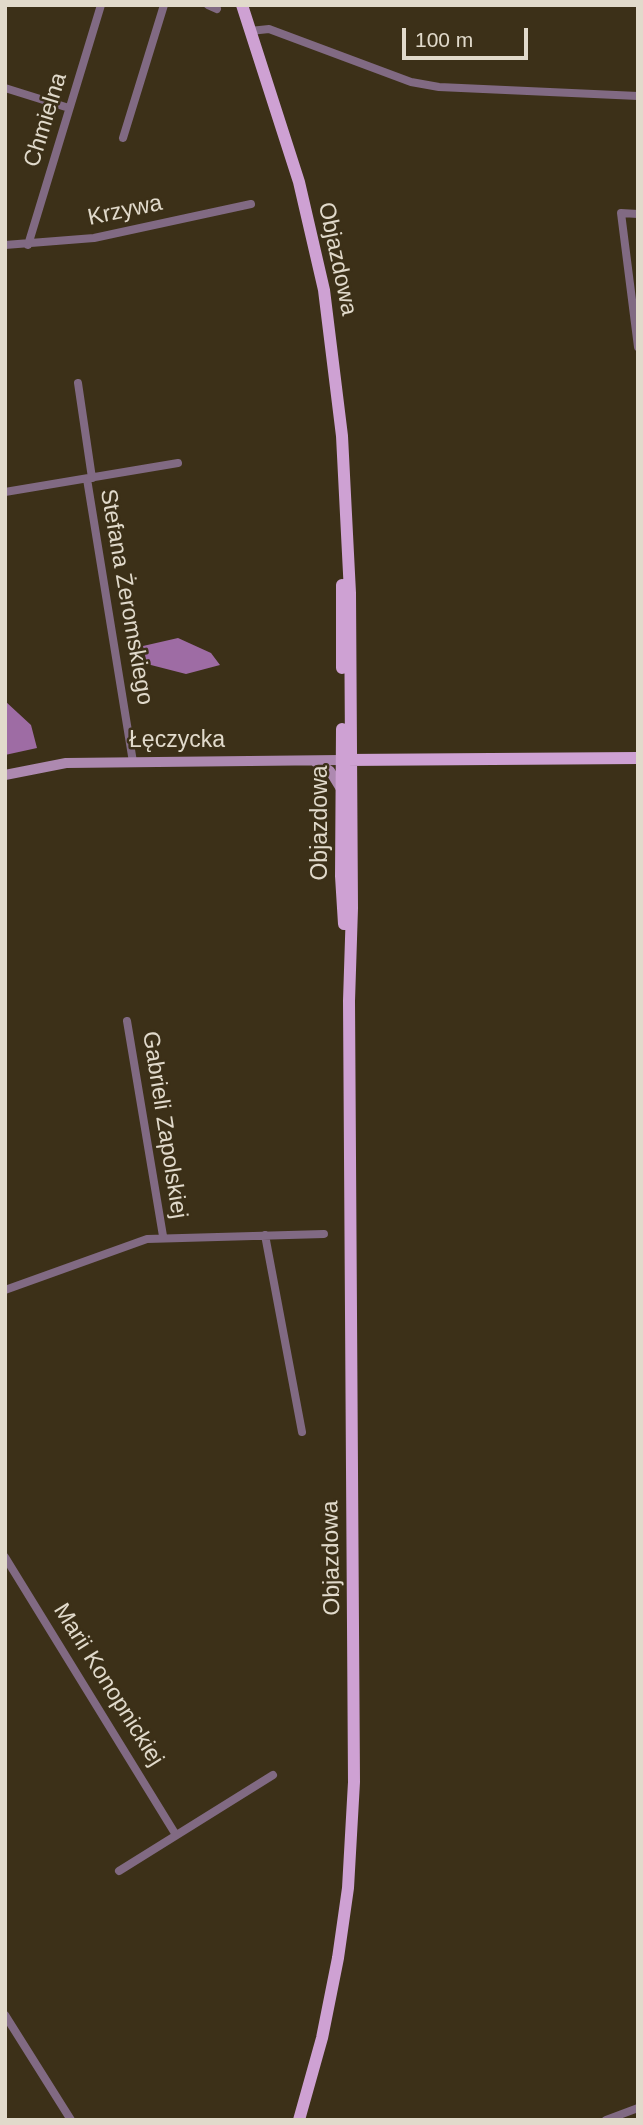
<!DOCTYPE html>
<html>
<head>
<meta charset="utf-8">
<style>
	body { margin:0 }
	#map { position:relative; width:643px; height:2125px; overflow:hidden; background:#3c3018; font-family:Arial,sans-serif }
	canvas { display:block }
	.frame { position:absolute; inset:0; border:7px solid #e1dacb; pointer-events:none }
	.scale { position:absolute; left:402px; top:28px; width:126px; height:32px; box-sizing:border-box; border:4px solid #e1dacb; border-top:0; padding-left:9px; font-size:21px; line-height:24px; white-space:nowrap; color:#e1dacb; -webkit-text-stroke:5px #3c3018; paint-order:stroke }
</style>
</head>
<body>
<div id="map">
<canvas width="643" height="2125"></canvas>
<div class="frame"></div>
<div class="scale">100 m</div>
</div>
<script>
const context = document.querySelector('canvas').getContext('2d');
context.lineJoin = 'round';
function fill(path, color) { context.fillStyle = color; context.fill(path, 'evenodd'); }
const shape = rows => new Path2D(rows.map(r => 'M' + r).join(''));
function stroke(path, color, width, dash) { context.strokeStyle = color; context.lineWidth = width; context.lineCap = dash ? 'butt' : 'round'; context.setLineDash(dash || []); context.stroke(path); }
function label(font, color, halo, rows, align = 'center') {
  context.font = font + ' Arial,sans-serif'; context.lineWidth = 5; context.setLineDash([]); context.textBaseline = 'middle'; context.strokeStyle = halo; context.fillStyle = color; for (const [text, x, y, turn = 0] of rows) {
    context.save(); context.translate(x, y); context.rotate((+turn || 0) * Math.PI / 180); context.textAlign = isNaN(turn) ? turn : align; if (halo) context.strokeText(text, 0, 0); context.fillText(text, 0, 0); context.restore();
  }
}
const water = shape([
	[178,638,211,653,220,665,186,674,147,664,143,646],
	[5,701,31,725,37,748,5,755]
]);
const street = shape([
	[208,5,217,9],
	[250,31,269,29,411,82,439,87,638,96],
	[5,88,69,108],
	[123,138,164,5],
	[638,214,621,213,638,347],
	[5,245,94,238,251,204],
	[28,245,101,5],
	[78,383,92,478],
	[87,479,133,762],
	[5,492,178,463],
	[127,1021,163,1236],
	[265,1235,302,1432],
	[5,1290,147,1239,324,1234],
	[5,1557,176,1835],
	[119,1871,273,1775],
	[5,2015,71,2120],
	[606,2120,638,2108]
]);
const secondary = shape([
	[314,761,330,771,341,789],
	[5,775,66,763,341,760]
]);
const primary = shape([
	[242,5,299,182,324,290,342,436,350,593,352,908,349,1001,354,1782,348,1888,338,1958,322,2038,299,2120],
	[342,585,342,668],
	[342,729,341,876,344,924],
	[345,760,638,758]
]);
const streetNames = [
	["Chmielna",46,120,-73],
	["Krzywa",125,211,-12],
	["Objazdowa",337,259,78],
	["Stefana Żeromskiego",126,597,80],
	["Łęczycka",177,741],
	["Objazdowa",321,823,-90],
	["Gabrieli Zapolskiej",164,1125,81],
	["Objazdowa",332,1558,-91],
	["Marii Konopnickiej",108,1685,58]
];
fill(water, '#9e6ca4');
stroke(street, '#816a83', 8);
stroke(secondary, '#ad89b0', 10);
stroke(primary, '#cea1d3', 12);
label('23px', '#e1dacb', '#3c3018', streetNames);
</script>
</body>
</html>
